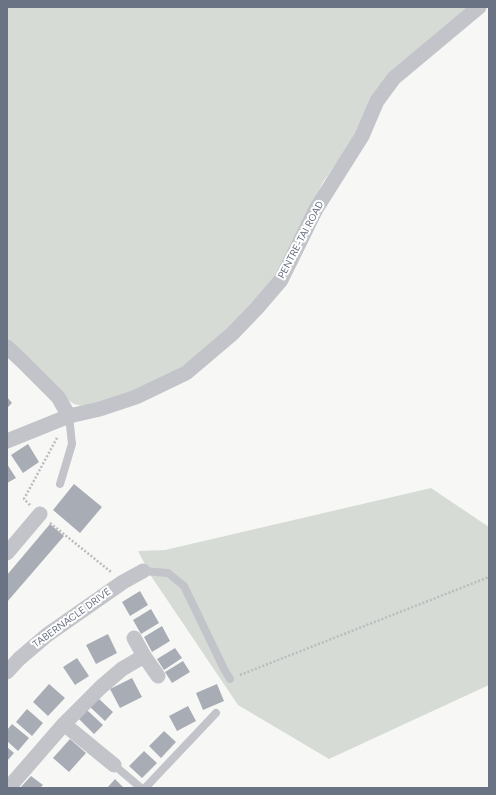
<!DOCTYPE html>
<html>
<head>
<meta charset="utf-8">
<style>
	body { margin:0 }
	#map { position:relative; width:496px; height:795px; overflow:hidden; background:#f7f8f5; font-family:Figtree,sans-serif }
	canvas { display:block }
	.frame { position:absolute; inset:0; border:8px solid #6a7383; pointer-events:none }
</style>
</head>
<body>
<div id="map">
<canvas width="496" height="795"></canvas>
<div class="frame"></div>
</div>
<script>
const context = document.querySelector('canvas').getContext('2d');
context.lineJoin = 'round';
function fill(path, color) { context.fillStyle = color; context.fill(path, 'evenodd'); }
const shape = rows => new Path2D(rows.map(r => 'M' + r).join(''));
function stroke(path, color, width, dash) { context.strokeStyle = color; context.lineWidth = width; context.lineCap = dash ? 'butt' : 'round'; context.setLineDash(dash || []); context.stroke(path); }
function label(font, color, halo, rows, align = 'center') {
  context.font = font + ' Figtree,sans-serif'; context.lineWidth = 4; context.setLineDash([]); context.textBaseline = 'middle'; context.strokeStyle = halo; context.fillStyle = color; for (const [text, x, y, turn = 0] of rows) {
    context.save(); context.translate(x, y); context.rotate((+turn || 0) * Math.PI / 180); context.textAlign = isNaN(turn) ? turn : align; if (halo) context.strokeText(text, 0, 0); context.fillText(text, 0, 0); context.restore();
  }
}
const green = shape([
	[7,7,470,7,435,36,350,144,323,182,276,277,225,332,179,369,137,390,103,403,82,406,74,404,63,397,7,342],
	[431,488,489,527,489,685,329,759,238,705,151,576,138,551,165,550]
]);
const building = shape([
	[7,397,12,403,7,408],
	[28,444,39,462,23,473,11,455],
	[7,464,16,478,7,483],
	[74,484,102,507,80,533,53,510],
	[50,524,64,536,7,602,7,575],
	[140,591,148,605,130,616,122,602],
	[151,609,159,623,141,634,133,620],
	[162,626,170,641,152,652,144,637],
	[108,634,117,653,96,664,86,645],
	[175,648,182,658,164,670,157,659],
	[77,658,89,676,75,685,63,667],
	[183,661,190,672,172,683,165,672],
	[132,678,142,697,120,708,110,689],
	[49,684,65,698,48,716,33,702],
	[217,684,224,701,203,710,196,693],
	[98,698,113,712,105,721,90,707],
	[188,706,196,721,177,731,169,716],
	[27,709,43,723,32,736,16,722],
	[87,710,103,725,94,734,79,719],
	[12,724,29,738,18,751,7,741,7,730],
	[164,731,176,742,161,758,149,746],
	[70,739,86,753,69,772,53,758],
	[7,747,14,753,7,761],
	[144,751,157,763,142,778,129,766],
	[31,776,43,785,40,788,20,788],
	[115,779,124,788,107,788]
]);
const path = shape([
	[30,505,24,499,58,436],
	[50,523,111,572],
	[240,675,489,577]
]);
const lane = shape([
	[60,484,72,444,69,416],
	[143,571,168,573,184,586,224,669,230,679],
	[114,765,141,788],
	[145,788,216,713]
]);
const street = shape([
	[7,347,22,361,58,397,69,416],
	[7,441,69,416,100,409,136,397,186,373,232,334,257,308,281,280,316,209,362,136,377,101,394,78,479,7],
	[7,553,40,514],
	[134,638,144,656],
	[7,672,19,659,47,635,123,582,143,571],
	[64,724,114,765],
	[10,788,11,785,64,724,101,687,122,669,144,656,158,676]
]);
const streetNames = [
	["PENTRE-TAI ROAD",301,240,-62],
	["TABERNACLE DRIVE",72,618,-36]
];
fill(green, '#d6dcd5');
fill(building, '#a8adb5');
stroke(path, '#babcbf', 2.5, [2, 2]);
stroke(lane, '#c2c4c9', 8);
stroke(street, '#c2c4c9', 15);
label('10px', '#6a7383', '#fff', streetNames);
</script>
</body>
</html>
